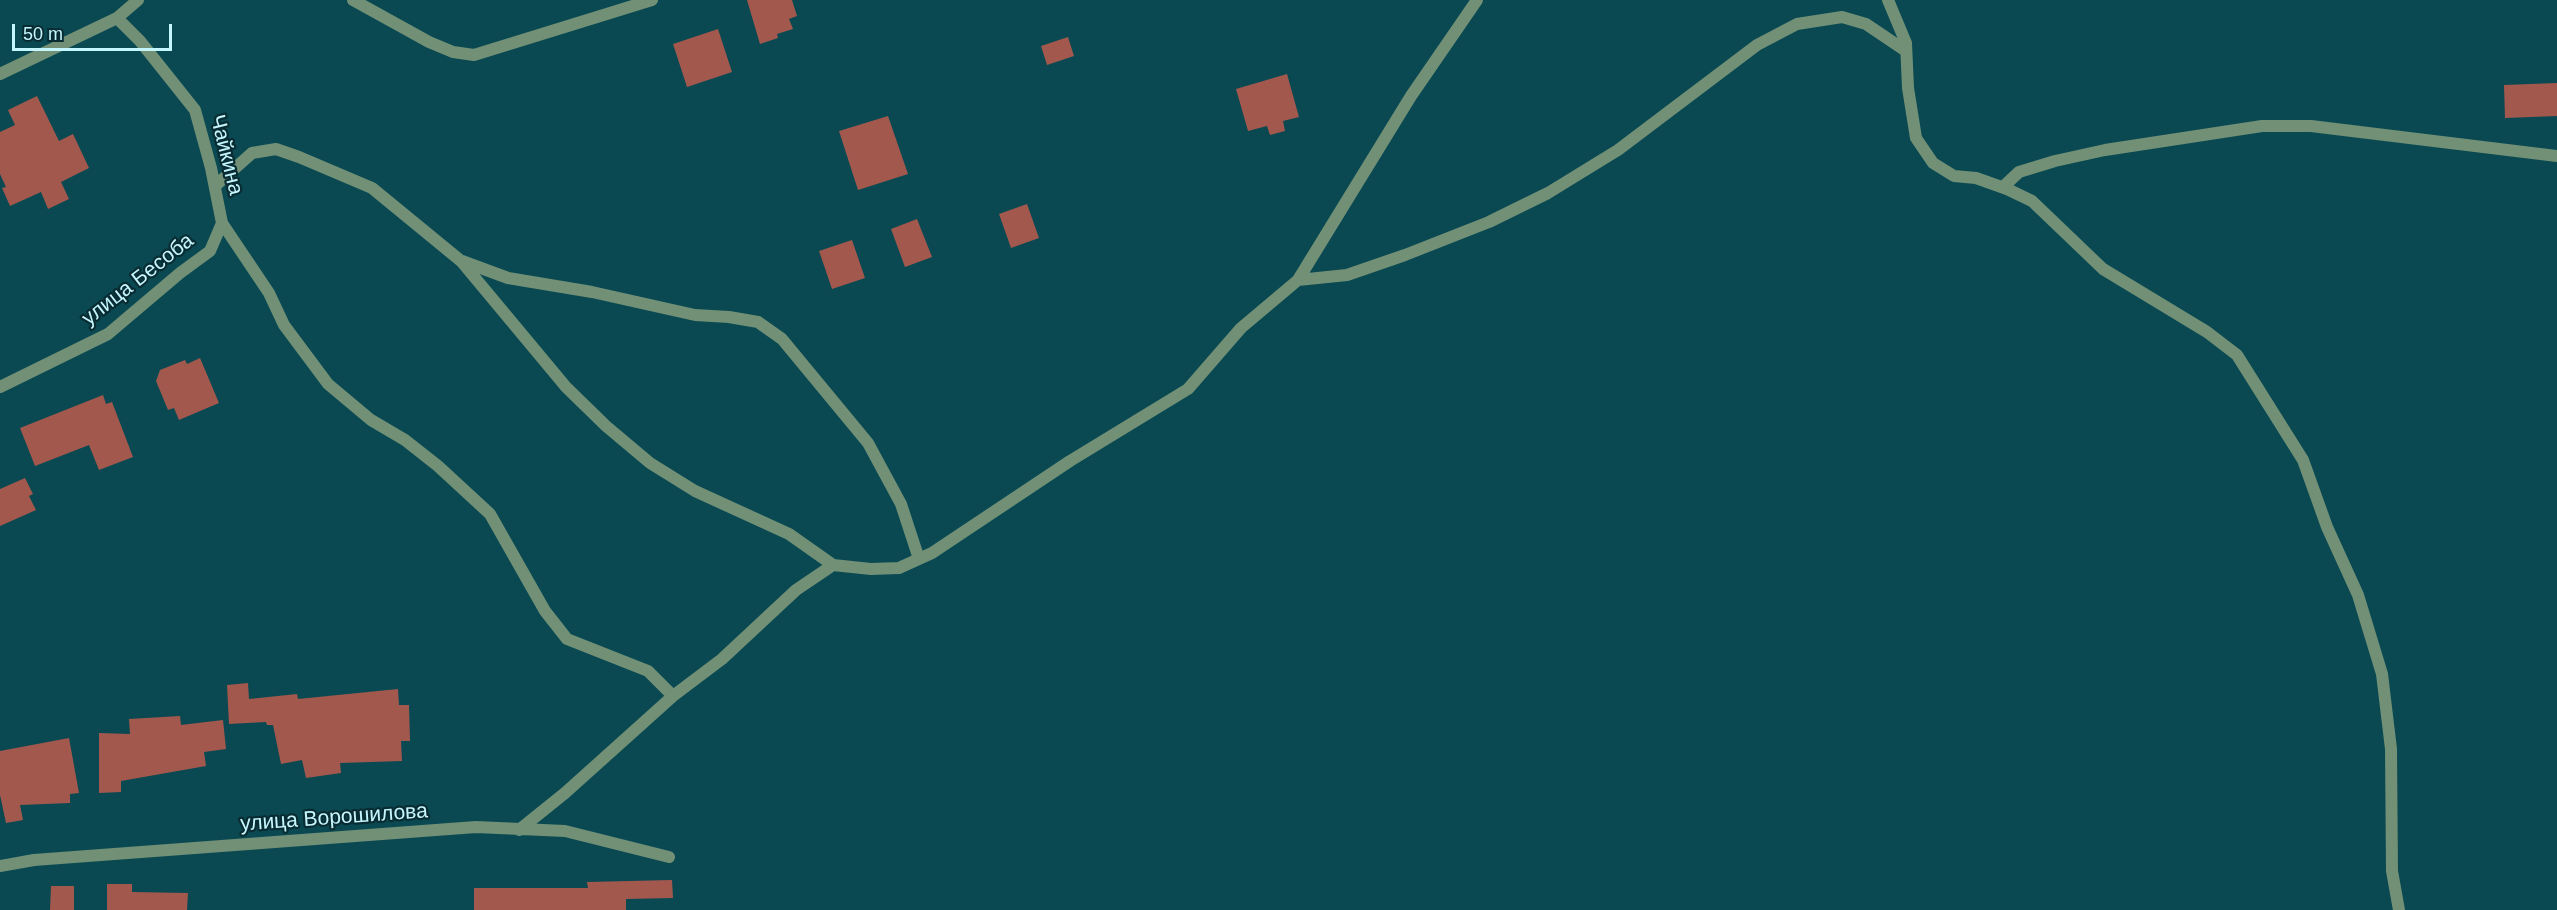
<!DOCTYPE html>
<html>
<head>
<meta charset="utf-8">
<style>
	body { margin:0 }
	#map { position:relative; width:2557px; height:910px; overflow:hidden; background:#0a4952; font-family:Helvetica,sans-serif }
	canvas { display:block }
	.scale { position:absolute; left:12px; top:24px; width:160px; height:27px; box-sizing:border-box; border:3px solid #c5f5fd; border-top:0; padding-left:8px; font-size:18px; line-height:21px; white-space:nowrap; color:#c5f5fd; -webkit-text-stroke:4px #092c32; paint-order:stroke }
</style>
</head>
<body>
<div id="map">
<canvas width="2557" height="910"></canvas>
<div class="scale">50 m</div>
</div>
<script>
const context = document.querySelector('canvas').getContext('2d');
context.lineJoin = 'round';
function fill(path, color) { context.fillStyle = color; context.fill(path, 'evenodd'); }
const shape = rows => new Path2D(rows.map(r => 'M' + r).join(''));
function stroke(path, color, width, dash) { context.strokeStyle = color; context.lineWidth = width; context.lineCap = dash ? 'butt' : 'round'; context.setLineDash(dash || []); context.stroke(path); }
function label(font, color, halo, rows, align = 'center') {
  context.font = font + ' Helvetica,sans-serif'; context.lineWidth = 4.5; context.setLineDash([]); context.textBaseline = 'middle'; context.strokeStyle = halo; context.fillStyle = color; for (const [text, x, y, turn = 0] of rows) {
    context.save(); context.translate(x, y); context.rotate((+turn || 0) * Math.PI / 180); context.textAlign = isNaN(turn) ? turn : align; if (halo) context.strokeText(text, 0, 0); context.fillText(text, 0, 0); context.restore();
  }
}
const building = shape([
	[747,0,792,0,797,16,789,19,793,29,777,34,778,38,760,44],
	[718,29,732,72,687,87,673,44],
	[1068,37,1074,56,1047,65,1041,46],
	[1287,74,1299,117,1283,121,1285,131,1270,135,1267,126,1248,131,1236,89],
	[2557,83,2557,116,2505,118,2504,85],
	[37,96,59,141,73,134,89,168,61,182,69,199,48,209,41,192,10,206,2,188,6,187,0,174,0,132,15,125,8,110],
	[888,116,908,174,858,190,839,131],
	[1027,204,1039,238,1011,248,999,214],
	[917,219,932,257,905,267,891,229],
	[852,240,865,278,832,289,819,251],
	[200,358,219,403,179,420,174,408,168,410,156,381,160,370,185,360,187,364],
	[103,395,106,404,112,402,133,457,99,470,89,445,35,466,20,428],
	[25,478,33,494,29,496,36,510,0,526,0,489],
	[248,683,249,699,297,694,298,699,398,689,399,705,409,705,410,741,401,741,402,761,340,763,341,773,306,778,302,760,281,764,273,725,267,725,266,722,229,724,227,685],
	[180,716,181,725,223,720,226,749,204,752,206,766,121,781,121,792,99,793,99,733,130,734,129,719],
	[69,738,79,793,70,794,70,803,20,805,23,820,6,823,0,795,0,751],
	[672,880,673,898,626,899,626,910,474,910,474,888,588,888,587,882],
	[107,884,132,884,132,892,188,893,187,910,107,910],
	[51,886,74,886,74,910,50,910]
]);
const minor = shape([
	[353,0,429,42,453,52,474,55,652,0],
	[1888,0,1906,43,1908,88,1916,138,1933,163,1954,176,1976,178,2007,189,2032,201,2103,269,2207,332,2237,355,2303,460,2327,527,2358,595,2382,674,2391,749,2392,871,2399,910],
	[117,18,140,41,195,110,211,168,222,223,269,293,284,325,328,384,371,420,405,440,438,466,490,514,545,611,567,639,648,671,673,696],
	[0,74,117,18,138,0],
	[215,186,252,153,276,149,299,157,372,188,461,261,566,387,606,426,650,463,695,491,789,534,833,565],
	[2003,187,2019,172,2055,161,2105,150,2262,126,2311,126,2557,156],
	[462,261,508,278,592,292,695,315,729,317,758,322,782,339,868,443,901,504,919,559],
	[1298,280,1347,275,1405,255,1489,222,1548,193,1618,150,1757,45,1797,24,1842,17,1866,24,1906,51],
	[0,387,108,334,180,273,210,251,222,223],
	[519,830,565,793,673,696,722,659,796,590,833,565,871,569,899,568,932,553,1070,461,1188,389,1241,328,1298,280,1411,96,1477,0],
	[0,866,34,860,476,827,565,831,669,857]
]);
const streetNames = [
	["Чайкина",226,155,76],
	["улица Бесоба",138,280,-38],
	["улица Ворошилова",334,818,-4]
];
fill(building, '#a3584d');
stroke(minor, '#719076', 12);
label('21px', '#c5f5fd', '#092c32', streetNames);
</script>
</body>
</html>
